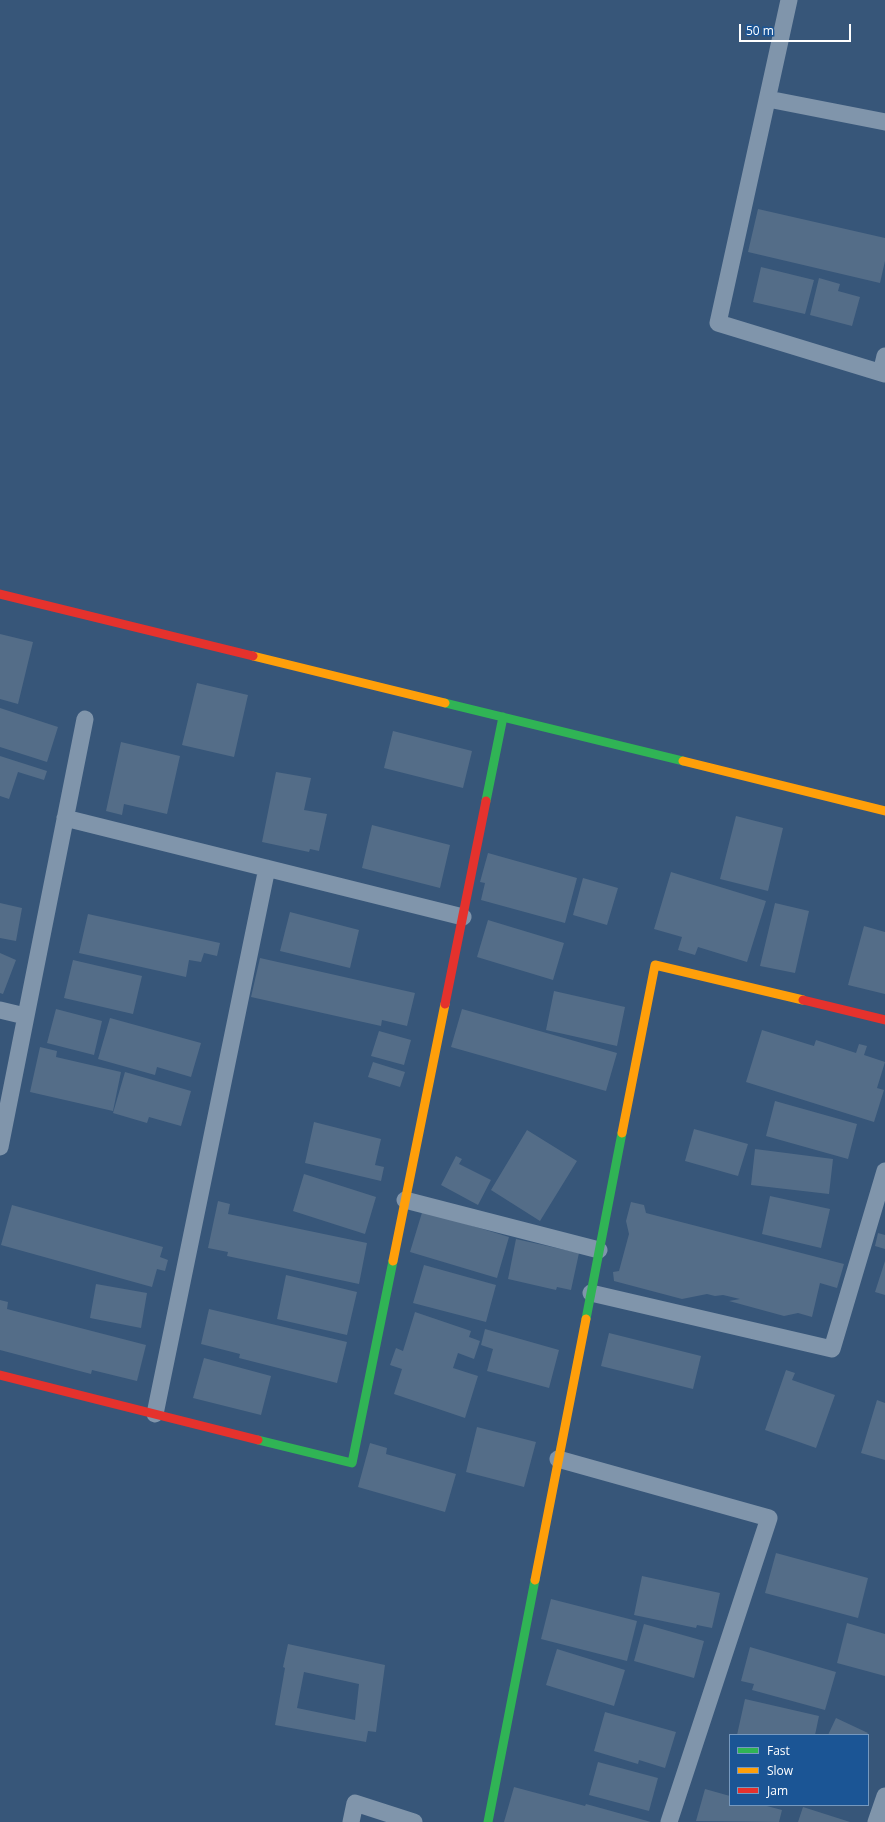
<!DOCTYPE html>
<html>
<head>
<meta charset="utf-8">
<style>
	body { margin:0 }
	#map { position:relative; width:885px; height:1822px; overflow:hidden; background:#375679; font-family:"Open Sans",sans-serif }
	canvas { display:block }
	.legend { position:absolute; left:729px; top:1734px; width:140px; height:72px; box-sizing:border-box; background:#1b5595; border:1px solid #7699bf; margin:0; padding:5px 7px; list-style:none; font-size:12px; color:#fff }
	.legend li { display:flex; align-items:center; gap:8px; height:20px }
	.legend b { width:20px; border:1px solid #7699bf }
	.scale { position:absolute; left:739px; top:24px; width:112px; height:18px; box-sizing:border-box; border:2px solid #fff; border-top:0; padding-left:5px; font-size:12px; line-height:14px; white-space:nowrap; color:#fff; -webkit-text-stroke:3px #1b5595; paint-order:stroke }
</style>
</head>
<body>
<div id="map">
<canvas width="885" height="1822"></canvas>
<ul class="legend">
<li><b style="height:5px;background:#30b455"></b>Fast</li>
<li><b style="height:5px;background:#ff9f0a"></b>Slow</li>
<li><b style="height:5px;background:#e5322d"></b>Jam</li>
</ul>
<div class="scale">50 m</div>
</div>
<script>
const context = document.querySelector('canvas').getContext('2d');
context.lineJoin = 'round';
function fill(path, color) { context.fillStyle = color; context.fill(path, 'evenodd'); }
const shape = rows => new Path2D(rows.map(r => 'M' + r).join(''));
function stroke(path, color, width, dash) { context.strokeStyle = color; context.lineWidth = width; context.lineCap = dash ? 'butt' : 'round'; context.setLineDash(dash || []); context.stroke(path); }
const building = shape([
	[758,209,885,238,885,261,880,283,748,252],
	[761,267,814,280,805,314,753,302],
	[819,278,840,284,838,291,860,297,852,326,810,315],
	[0,634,33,642,18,704,0,699],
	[197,683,248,695,234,757,182,745],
	[0,708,58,727,47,762,0,747],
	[393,731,472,751,463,788,384,768],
	[121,742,180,756,167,814,124,804,122,815,106,811],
	[0,756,47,771,44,780,18,772,9,799,0,796],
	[276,772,311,778,304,810,327,814,319,851,310,849,309,852,262,842],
	[736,816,783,828,768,891,720,879],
	[372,825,450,845,440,888,362,868],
	[488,853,577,878,565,923,481,900,485,883,480,882],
	[671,872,766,901,747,962,698,947,695,955,678,950,682,937,654,929],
	[583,878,618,888,607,925,573,915],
	[0,903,22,908,16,941,0,938],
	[775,903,809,911,795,973,760,966],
	[290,912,359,930,350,968,280,951],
	[88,914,220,943,217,956,204,953,201,962,189,960,186,977,79,953],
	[488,920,564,943,553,980,477,957],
	[864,926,885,932,885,994,848,985],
	[0,953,16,960,3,994,0,993],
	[260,958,415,993,407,1026,382,1020,381,1026,251,997],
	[73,960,142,976,133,1014,64,998],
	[554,991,625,1007,617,1046,546,1030],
	[56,1009,102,1021,94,1055,47,1043],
	[462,1009,617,1053,606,1091,451,1047],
	[110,1018,201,1043,191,1077,157,1067,155,1075,98,1059],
	[762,1030,814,1046,816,1040,856,1053,859,1044,867,1046,864,1055,885,1062,877,1088,884,1090,874,1122,746,1082],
	[379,1031,411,1040,404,1065,371,1056],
	[40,1047,57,1051,56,1057,121,1072,113,1111,30,1092],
	[373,1062,405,1072,400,1087,368,1077],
	[125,1072,191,1091,181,1126,149,1117,147,1123,113,1113],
	[775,1101,857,1124,848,1159,766,1136],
	[314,1122,381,1139,375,1165,384,1167,381,1181,305,1163],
	[694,1129,748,1144,738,1176,685,1161],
	[527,1130,577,1161,540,1221,491,1190],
	[755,1149,833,1159,829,1194,751,1185],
	[456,1156,462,1159,459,1164,491,1180,478,1205,441,1185],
	[304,1174,376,1197,365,1234,293,1211],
	[770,1196,830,1209,821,1248,762,1234],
	[218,1201,230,1204,228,1214,367,1243,359,1284,227,1256,228,1252,208,1248],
	[631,1202,644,1205,646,1213,844,1264,837,1288,820,1283,812,1317,798,1313,784,1316,729,1301,740,1299,723,1295,715,1296,707,1294,682,1299,614,1281,613,1272,619,1271,629,1234,626,1221],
	[12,1205,163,1247,160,1257,168,1260,165,1271,157,1269,152,1287,1,1245],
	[424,1206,440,1216,509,1237,497,1278,410,1252],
	[878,1233,885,1235,885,1249,875,1246],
	[516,1239,579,1253,571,1290,557,1287,556,1290,508,1279],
	[885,1261,885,1295,875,1292],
	[424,1265,496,1285,486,1322,413,1303],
	[286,1275,357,1292,347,1335,277,1319],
	[96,1284,147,1293,141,1328,90,1318],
	[0,1300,8,1302,7,1309,146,1345,137,1381,92,1370,91,1374,0,1350],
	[209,1309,347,1342,337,1383,239,1358,240,1354,201,1344],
	[415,1312,471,1331,469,1337,480,1341,474,1359,458,1353,453,1368,478,1376,465,1418,394,1394,402,1369,390,1365,396,1348,403,1351],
	[485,1329,559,1350,549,1388,487,1371,493,1349,481,1345],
	[609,1333,701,1356,693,1389,601,1366],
	[204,1358,271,1376,261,1415,193,1398],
	[786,1370,795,1373,792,1380,835,1395,816,1448,765,1430],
	[877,1400,885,1403,885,1460,861,1453],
	[477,1427,536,1442,524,1487,466,1472],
	[370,1443,387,1448,386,1454,456,1474,445,1512,358,1487],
	[776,1553,868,1578,858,1618,765,1593],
	[642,1576,720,1593,712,1628,697,1625,696,1628,634,1615],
	[551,1599,637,1621,627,1661,541,1639],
	[847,1623,885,1634,885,1676,837,1663],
	[644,1624,704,1641,694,1678,634,1661],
	[288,1644,385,1665,376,1732,368,1731,366,1742,275,1725,285,1668,283,1667],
	[304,1672,359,1684,355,1720,297,1708],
	[750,1647,836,1672,825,1710,752,1690,754,1684,741,1681],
	[557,1649,625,1670,614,1706,546,1685],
	[745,1699,819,1716,815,1735,737,1735],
	[605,1712,676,1732,665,1768,639,1760,638,1764,594,1751],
	[836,1718,868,1733,867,1735,828,1735],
	[598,1762,658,1778,649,1811,589,1795],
	[514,1787,585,1806,586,1804,651,1822,504,1822],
	[705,1789,730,1796,730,1805,763,1805,782,1810,779,1822,696,1821],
	[803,1807,850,1822,798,1822]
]);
const street = shape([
	[789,0,718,323,885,374],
	[768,99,885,122],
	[881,373,885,356],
	[65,818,463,917],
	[0,1010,25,1016],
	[0,1147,85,719],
	[405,1200,599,1250],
	[591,1293,832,1349,885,1171],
	[155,1414,267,868],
	[558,1459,769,1518,669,1822],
	[351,1822,355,1803,414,1822],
	[876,1822,885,1796]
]);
const fast = shape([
	[445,703,683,761],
	[486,801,503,717],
	[586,1319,622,1133],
	[258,1440,352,1463,393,1261],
	[488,1822,535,1580]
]);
const slow = shape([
	[253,656,445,703],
	[683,761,885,811],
	[622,1133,655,965,803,1000],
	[393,1261,445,1004],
	[535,1580,586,1319]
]);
const jam = shape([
	[0,594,253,656],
	[803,1000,885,1020],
	[445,1004,486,801],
	[0,1375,258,1440]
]);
fill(building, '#546d88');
stroke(street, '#8095ab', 17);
stroke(fast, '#30b455', 9);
stroke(slow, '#ff9f0a', 9);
stroke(jam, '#e5322d', 9);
</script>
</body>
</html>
